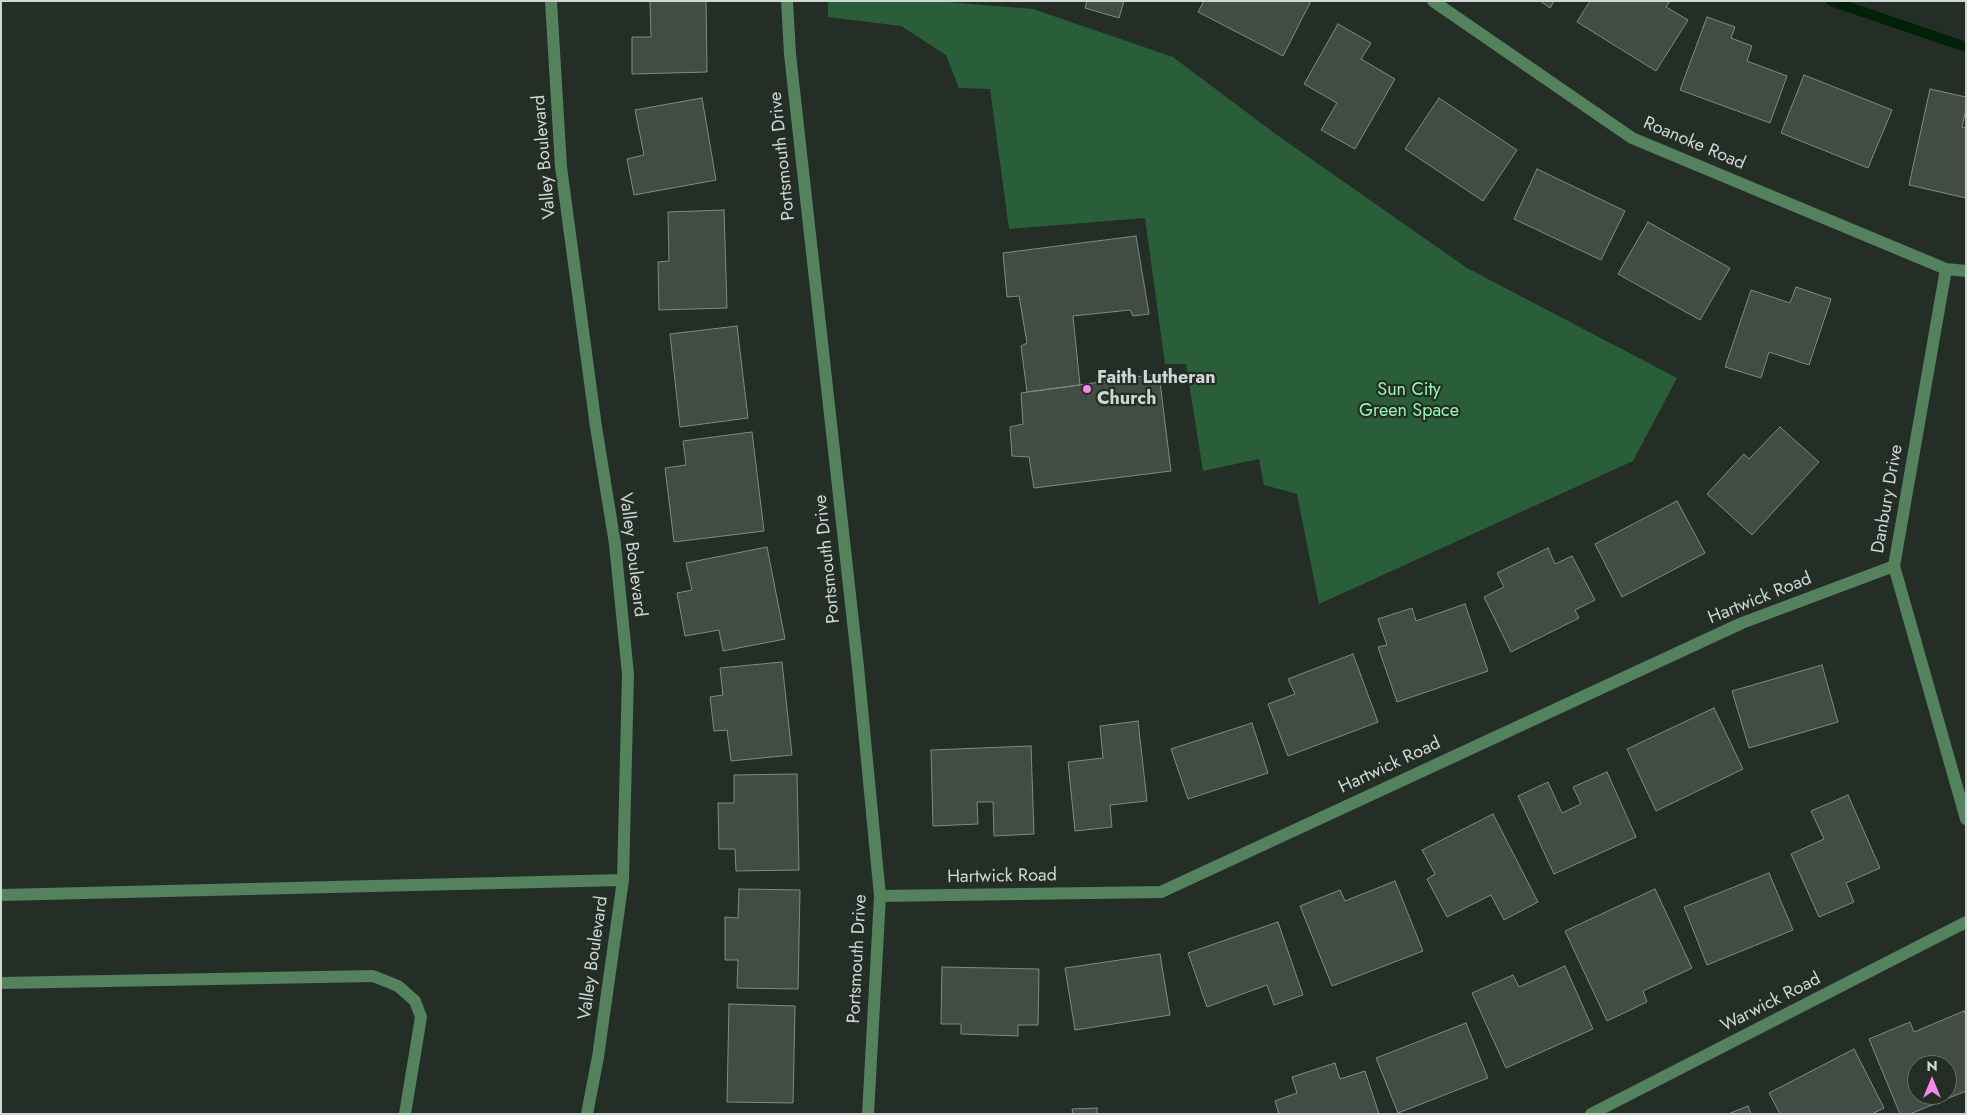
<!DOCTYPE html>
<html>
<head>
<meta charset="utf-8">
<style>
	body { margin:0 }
	#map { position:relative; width:1967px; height:1115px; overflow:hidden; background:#242d26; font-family:Jost,sans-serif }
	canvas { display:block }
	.frame { position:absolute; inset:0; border:2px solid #d0d6d1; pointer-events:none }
	.north { position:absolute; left:1907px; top:1055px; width:50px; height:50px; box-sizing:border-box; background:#242d26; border:1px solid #69716a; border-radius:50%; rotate:0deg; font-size:14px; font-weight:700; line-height:20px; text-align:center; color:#d0d6d1 }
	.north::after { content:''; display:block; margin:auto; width:18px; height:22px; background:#f788ec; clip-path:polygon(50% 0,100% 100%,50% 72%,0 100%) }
</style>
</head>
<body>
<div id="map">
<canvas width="1967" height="1115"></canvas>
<div class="frame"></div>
<div class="north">N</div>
</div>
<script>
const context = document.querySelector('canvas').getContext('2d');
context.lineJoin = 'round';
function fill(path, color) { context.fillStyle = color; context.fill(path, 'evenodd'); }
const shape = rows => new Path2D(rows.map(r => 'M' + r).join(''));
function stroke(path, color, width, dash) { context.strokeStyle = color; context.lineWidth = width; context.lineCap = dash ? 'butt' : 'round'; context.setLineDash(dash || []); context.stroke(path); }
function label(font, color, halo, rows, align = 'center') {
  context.font = font + ' Jost,sans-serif'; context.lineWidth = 4.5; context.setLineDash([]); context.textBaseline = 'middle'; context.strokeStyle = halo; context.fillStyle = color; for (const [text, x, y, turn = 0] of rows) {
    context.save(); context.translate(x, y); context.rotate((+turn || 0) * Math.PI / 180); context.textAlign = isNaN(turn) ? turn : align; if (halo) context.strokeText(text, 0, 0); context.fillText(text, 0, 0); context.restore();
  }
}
const green = shape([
	[828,1,934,1,1033,9,1173,57,1277,135,1467,268,1677,378,1633,461,1319,604,1297,494,1264,485,1259,459,1203,471,1186,364,1165,364,1145,218,1009,229,990,89,959,88,946,55,901,26,828,17]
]);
const stream = shape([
	[1831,1,1966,47]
]);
const building = shape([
	[650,1,706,1,707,72,632,74,632,37,651,37,650,1],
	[1087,1,1124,1,1119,18,1085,8,1087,1],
	[1204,1,1311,1,1283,56,1198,12,1204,1],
	[1540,1,1554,1,1550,8,1540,1],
	[1590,1,1670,1,1666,7,1688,20,1656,71,1577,22,1590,1],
	[1707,17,1735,27,1731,38,1752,46,1747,61,1787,76,1770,123,1680,90,1707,17],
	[1338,24,1371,43,1361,59,1395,79,1355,149,1321,130,1337,103,1304,84,1338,24],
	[1804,75,1892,110,1868,168,1781,133,1804,75],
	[1930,89,1966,97,1966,109,1962,127,1966,128,1966,198,1909,185,1930,89],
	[702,98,716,180,634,195,627,159,644,155,635,110,702,98],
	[1439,98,1517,150,1483,201,1405,149,1439,98],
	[1537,169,1625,211,1601,260,1514,219,1537,169],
	[724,210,727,308,659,310,658,262,669,261,668,212,724,210],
	[1648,222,1730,268,1700,320,1618,274,1648,222],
	[1136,236,1149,314,1133,316,1130,310,1073,316,1080,385,1027,392,1021,346,1027,343,1019,296,1007,297,1003,253,1136,236],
	[1796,287,1831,299,1809,365,1769,352,1761,378,1725,367,1751,290,1790,303,1796,287],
	[737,326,748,418,680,427,670,334,737,326],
	[1159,374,1171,471,1034,488,1029,457,1012,456,1010,427,1023,424,1021,393,1159,374],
	[1780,427,1819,462,1752,535,1707,494,1744,454,1749,459,1780,427],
	[752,432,764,531,674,542,665,468,686,465,683,441,752,432],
	[1677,501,1705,553,1622,597,1595,544,1677,501],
	[767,547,785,639,723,651,719,630,685,636,677,593,692,590,686,563,767,547],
	[1548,548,1555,564,1572,556,1595,600,1575,610,1579,618,1511,652,1484,597,1504,587,1497,573,1548,548],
	[1465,604,1488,671,1397,702,1378,647,1387,645,1378,619,1412,608,1416,621,1465,604],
	[1353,654,1378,722,1288,756,1268,704,1295,694,1288,679,1353,654],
	[782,662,792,755,731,761,727,730,714,731,710,697,723,695,720,668,782,662],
	[1822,665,1838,722,1749,748,1732,691,1822,665],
	[1714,708,1743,769,1656,811,1627,749,1714,708],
	[1138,721,1147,801,1110,805,1112,827,1075,831,1068,762,1103,758,1100,726,1138,721],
	[1252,723,1268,773,1188,799,1171,749,1252,723],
	[1031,746,1034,834,994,836,993,802,977,802,978,824,933,826,931,750,1031,746],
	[1607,772,1636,837,1554,874,1518,796,1548,782,1562,813,1581,804,1573,787,1607,772],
	[797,774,799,870,736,871,735,849,719,849,718,803,734,803,734,775,797,774],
	[1848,795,1880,868,1846,883,1854,902,1819,917,1791,854,1824,839,1811,811,1848,795],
	[1493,814,1538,902,1504,920,1491,895,1447,917,1427,879,1435,874,1422,850,1493,814],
	[1769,873,1793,930,1707,965,1684,907,1769,873],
	[1395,881,1423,951,1332,986,1300,906,1340,890,1345,901,1395,881],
	[739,889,800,890,798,989,737,988,738,960,725,960,725,917,738,918,739,889],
	[1655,889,1692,968,1643,991,1647,1002,1607,1021,1565,931,1655,889],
	[1278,922,1303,995,1274,1005,1267,985,1207,1007,1188,953,1278,922],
	[1160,954,1170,1015,1075,1030,1065,968,1160,954],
	[1565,966,1593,1029,1506,1068,1472,993,1513,975,1519,987,1565,966],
	[942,967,1039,969,1038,1025,1018,1025,1018,1036,961,1034,961,1024,941,1024,942,967],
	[729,1004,795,1006,793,1103,727,1102,729,1004],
	[1964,1011,1966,1016,1966,1091,1910,1114,1900,1114,1869,1039,1910,1022,1914,1032,1964,1011],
	[1917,1065,1947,1065,1947,1095,1917,1095,1917,1065],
	[1466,1023,1488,1078,1398,1113,1376,1058,1466,1023],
	[1854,1049,1884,1108,1872,1114,1780,1114,1769,1093,1854,1049],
	[1335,1063,1340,1079,1365,1071,1379,1114,1279,1114,1275,1101,1297,1093,1292,1077,1335,1063],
	[1748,1106,1751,1114,1728,1114,1748,1106],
	[1097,1108,1097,1114,1073,1114,1072,1109,1097,1108]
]);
const minor = shape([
	[551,1,561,167,596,427,615,544,628,674,623,880,598,1057,587,1114],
	[787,1,790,54,858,667,880,896,868,1114],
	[1433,1,1632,138,1946,269,1966,271],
	[1946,269,1894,566,1966,819],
	[1,895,623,880],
	[880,896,1161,892,1742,623,1894,566],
	[1,983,373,976,398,986,415,1001,421,1017,405,1114],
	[1591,1114,1966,922]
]);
const markers = [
	[1087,389,5,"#f788ec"]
];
const streetNames = [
	["Roanoke Road",1694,144,23],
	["Portsmouth Drive",783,156,-96],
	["Valley Boulevard",545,157,-95],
	["Danbury Drive",1888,499,-80],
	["Valley Boulevard",632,555,83],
	["Portsmouth Drive",828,559,-96],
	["Hartwick Road",1760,599,-22],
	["Hartwick Road",1390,766,-25],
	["Hartwick Road",1002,877,-1],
	["Valley Boulevard",594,958,-82],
	["Portsmouth Drive",858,959,-87],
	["Warwick Road",1771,1003,-27]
];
const poiNames = [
	["Faith Lutheran",1097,379],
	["Church",1097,400]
];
const parkNames = [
	["Sun City",1409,391],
	["Green Space",1409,412]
];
fill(green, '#2a5e38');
stroke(stream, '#002208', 10);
fill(building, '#424b44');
stroke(building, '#818b82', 1);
stroke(minor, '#53825d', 12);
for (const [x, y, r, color] of markers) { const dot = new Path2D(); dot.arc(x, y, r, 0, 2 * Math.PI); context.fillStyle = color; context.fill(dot); stroke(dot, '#242d26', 2); }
label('18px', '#d0d6d1', '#242d26', streetNames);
label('bold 18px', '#d0d6d1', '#242d26', poiNames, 'left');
label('18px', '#94f6ac', '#242d26', parkNames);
</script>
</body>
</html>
